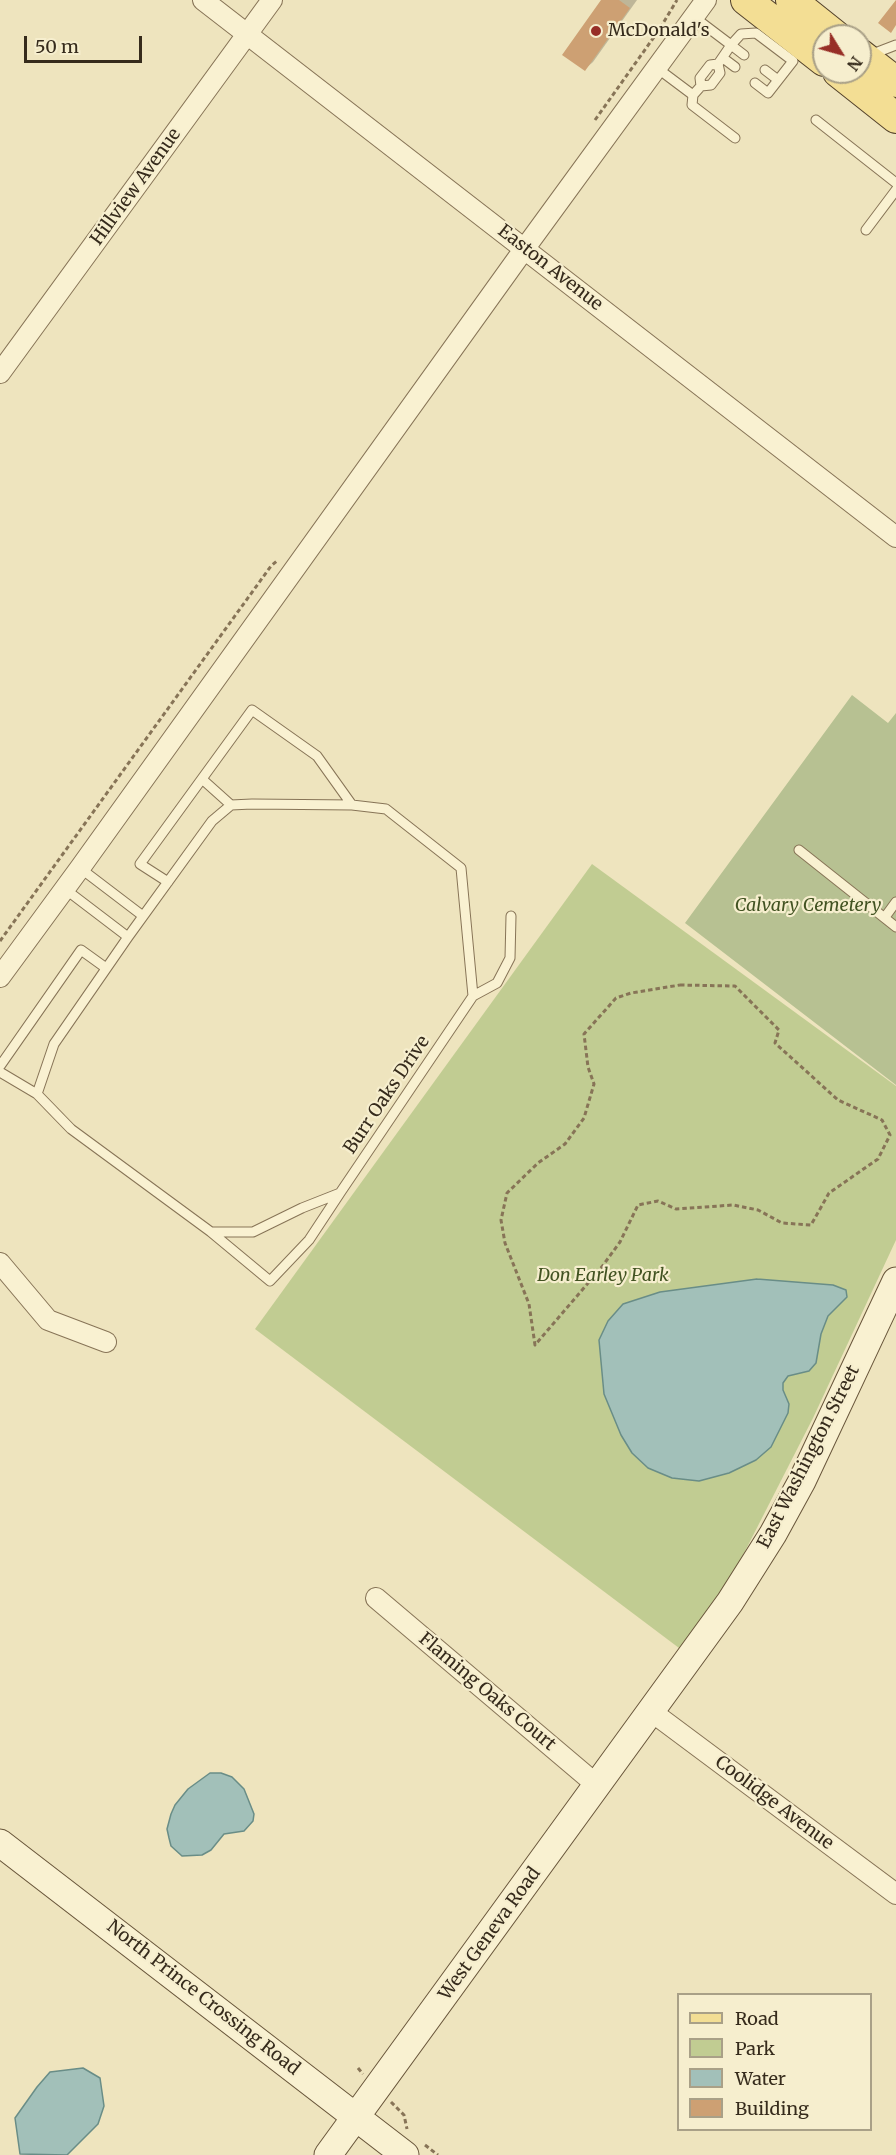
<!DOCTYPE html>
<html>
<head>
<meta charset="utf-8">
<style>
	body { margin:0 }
	#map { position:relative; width:896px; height:2155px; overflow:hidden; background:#eee4be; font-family:Merriweather,serif }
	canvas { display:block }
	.legend { position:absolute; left:677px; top:1993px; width:195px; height:138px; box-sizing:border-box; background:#f6eece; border:2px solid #a9a087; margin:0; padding:8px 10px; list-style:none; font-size:18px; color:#362b1c }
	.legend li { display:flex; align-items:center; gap:12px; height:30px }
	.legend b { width:30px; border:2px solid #a9a087 }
	.north { position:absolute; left:812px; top:24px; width:60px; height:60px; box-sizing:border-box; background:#f6eece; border:2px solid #a9a087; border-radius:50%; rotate:127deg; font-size:16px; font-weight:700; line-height:24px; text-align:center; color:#362b1c }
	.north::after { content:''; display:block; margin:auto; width:21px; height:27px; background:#972e26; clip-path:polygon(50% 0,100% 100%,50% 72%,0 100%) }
	.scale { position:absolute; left:24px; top:36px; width:118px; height:27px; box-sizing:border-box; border:3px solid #362b1c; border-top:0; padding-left:8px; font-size:18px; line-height:21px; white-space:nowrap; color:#362b1c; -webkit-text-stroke:4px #f6eece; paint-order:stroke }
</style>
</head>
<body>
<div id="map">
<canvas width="896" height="2155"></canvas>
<ul class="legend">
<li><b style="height:8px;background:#f3de94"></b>Road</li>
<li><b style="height:16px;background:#c1cc92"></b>Park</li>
<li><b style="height:16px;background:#a2c0b9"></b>Water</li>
<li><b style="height:16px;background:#cda073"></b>Building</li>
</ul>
<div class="north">N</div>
<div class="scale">50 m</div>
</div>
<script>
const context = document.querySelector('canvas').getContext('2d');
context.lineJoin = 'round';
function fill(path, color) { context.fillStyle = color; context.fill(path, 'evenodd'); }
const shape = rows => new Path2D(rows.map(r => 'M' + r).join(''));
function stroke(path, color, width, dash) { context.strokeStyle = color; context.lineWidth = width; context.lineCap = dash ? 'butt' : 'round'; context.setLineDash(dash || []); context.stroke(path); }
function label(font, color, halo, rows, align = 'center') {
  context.font = font + ' Merriweather,serif'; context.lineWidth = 4.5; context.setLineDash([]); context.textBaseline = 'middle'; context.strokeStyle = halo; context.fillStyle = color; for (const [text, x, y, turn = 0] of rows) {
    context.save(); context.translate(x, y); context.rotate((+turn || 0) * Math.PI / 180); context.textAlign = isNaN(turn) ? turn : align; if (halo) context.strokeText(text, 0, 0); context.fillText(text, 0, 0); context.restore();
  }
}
const green = shape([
	[592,864,896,1086,896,1240,813,1418,691,1657,255,1329]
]);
const cemetery = shape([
	[852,695,888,723,896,713,896,1085,685,923]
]);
const water = shape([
	[757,1279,833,1285,846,1290,847,1297,828,1316,821,1334,816,1363,809,1371,788,1376,783,1383,783,1390,789,1404,788,1413,771,1447,756,1460,729,1473,699,1481,672,1478,648,1468,632,1453,621,1435,604,1394,599,1340,608,1321,623,1304,660,1292,757,1279],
	[210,1773,221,1773,232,1777,244,1789,254,1814,253,1821,244,1831,224,1834,211,1850,202,1855,182,1856,171,1846,169,1838,167,1829,171,1814,175,1805,188,1789,210,1773],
	[83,2068,100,2078,104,2106,98,2124,67,2155,20,2154,15,2118,37,2087,50,2072,83,2068]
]);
const shadow = shape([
	[603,0,637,0,593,62,585,69]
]);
const building = shape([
	[601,0,619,0,630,8,585,71,562,55],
	[896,0,896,25,891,33,878,23]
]);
const path = shape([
	[595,120,659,30,677,0],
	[0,941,271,566,278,560],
	[680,985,735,986,779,1030,775,1043,838,1100,882,1120,890,1135,878,1159,829,1193,811,1225,782,1223,758,1210,733,1205,676,1209,658,1201,638,1205,620,1242,601,1268,535,1345,529,1304,505,1243,501,1220,507,1193,538,1163,565,1144,584,1118,594,1084,588,1067,584,1034,616,998,631,993,680,985],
	[358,2068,363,2074],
	[391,2102,404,2115,407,2129],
	[425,2145,438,2155]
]);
const lane = shape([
	[744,55,731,45,741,34,756,33,793,61,768,93,755,83],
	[870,55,896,45],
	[723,58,735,67],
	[657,68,693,95,692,105,735,138],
	[765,70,778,80],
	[701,86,711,85,720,73,718,64],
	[693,95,701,86,700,78,710,65,718,64,731,45,694,17],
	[816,120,896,183],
	[866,230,896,190],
	[202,779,231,805],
	[252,804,352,805,386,809,461,868,473,996,340,1193,302,1208,253,1232,211,1232,71,1129,37,1094,54,1044,128,937,212,821,231,805,252,804],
	[799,850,896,927],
	[80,868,143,916],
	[168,882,140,864,252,710,317,756,352,805],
	[65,889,128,937],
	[885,917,896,902],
	[473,996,497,983,510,958,511,916],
	[0,1066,81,950,106,968],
	[0,1072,37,1094],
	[211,1232,270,1281,309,1240,340,1193]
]);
const street = shape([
	[203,0,896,537],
	[0,373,272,0],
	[0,977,80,868,525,248,706,0],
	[0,1263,48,1320,106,1342],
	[376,1598,598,1786],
	[652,1712,896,1894]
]);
const secondary = shape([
	[0,1843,405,2155],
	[328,2155,730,1602,773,1534,802,1481,896,1281]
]);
const primary = shape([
	[746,0,824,61],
	[791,0,836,36],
	[860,54,896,82],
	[838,72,896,118]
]);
const markers = [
	[596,31,6,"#972e26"]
];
const poiNames = [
	["McDonald's",608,31]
];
const streetNames = [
	["Hillview Avenue",136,187,-54],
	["Easton Avenue",550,268,38],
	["Burr Oaks Drive",387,1095,-56],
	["East Washington Street",809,1457,-63],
	["Flaming Oaks Court",487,1692,40],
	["Coolidge Avenue",774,1803,37],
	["West Geneva Road",490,1934,-54],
	["North Prince Crossing Road",203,1998,38]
];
const parkNames = [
	["Calvary Cemetery",808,906],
	["Don Earley Park",603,1276]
];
fill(green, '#c1cc92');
fill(cemetery, '#b7c192');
fill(water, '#a2c0b9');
stroke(water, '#698d87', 1.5);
fill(shadow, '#0003');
fill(building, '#cda073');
stroke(lane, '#877457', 11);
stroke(street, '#877457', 22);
stroke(secondary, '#68553a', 29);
stroke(primary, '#54422b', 32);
stroke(path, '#877457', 3, [4.5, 3]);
stroke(lane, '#f9f1d1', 9);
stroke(street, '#f9f1d1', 20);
stroke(secondary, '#f9f1d1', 27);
stroke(primary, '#f3de94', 30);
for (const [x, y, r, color] of markers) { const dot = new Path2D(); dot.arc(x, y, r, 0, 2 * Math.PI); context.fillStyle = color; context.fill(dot); stroke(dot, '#f6eece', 2); }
label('18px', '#362b1c', '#f6eece', poiNames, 'left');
label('18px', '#362b1c', '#f6eece', streetNames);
label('italic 18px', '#425322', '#f6eece', parkNames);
</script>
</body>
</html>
